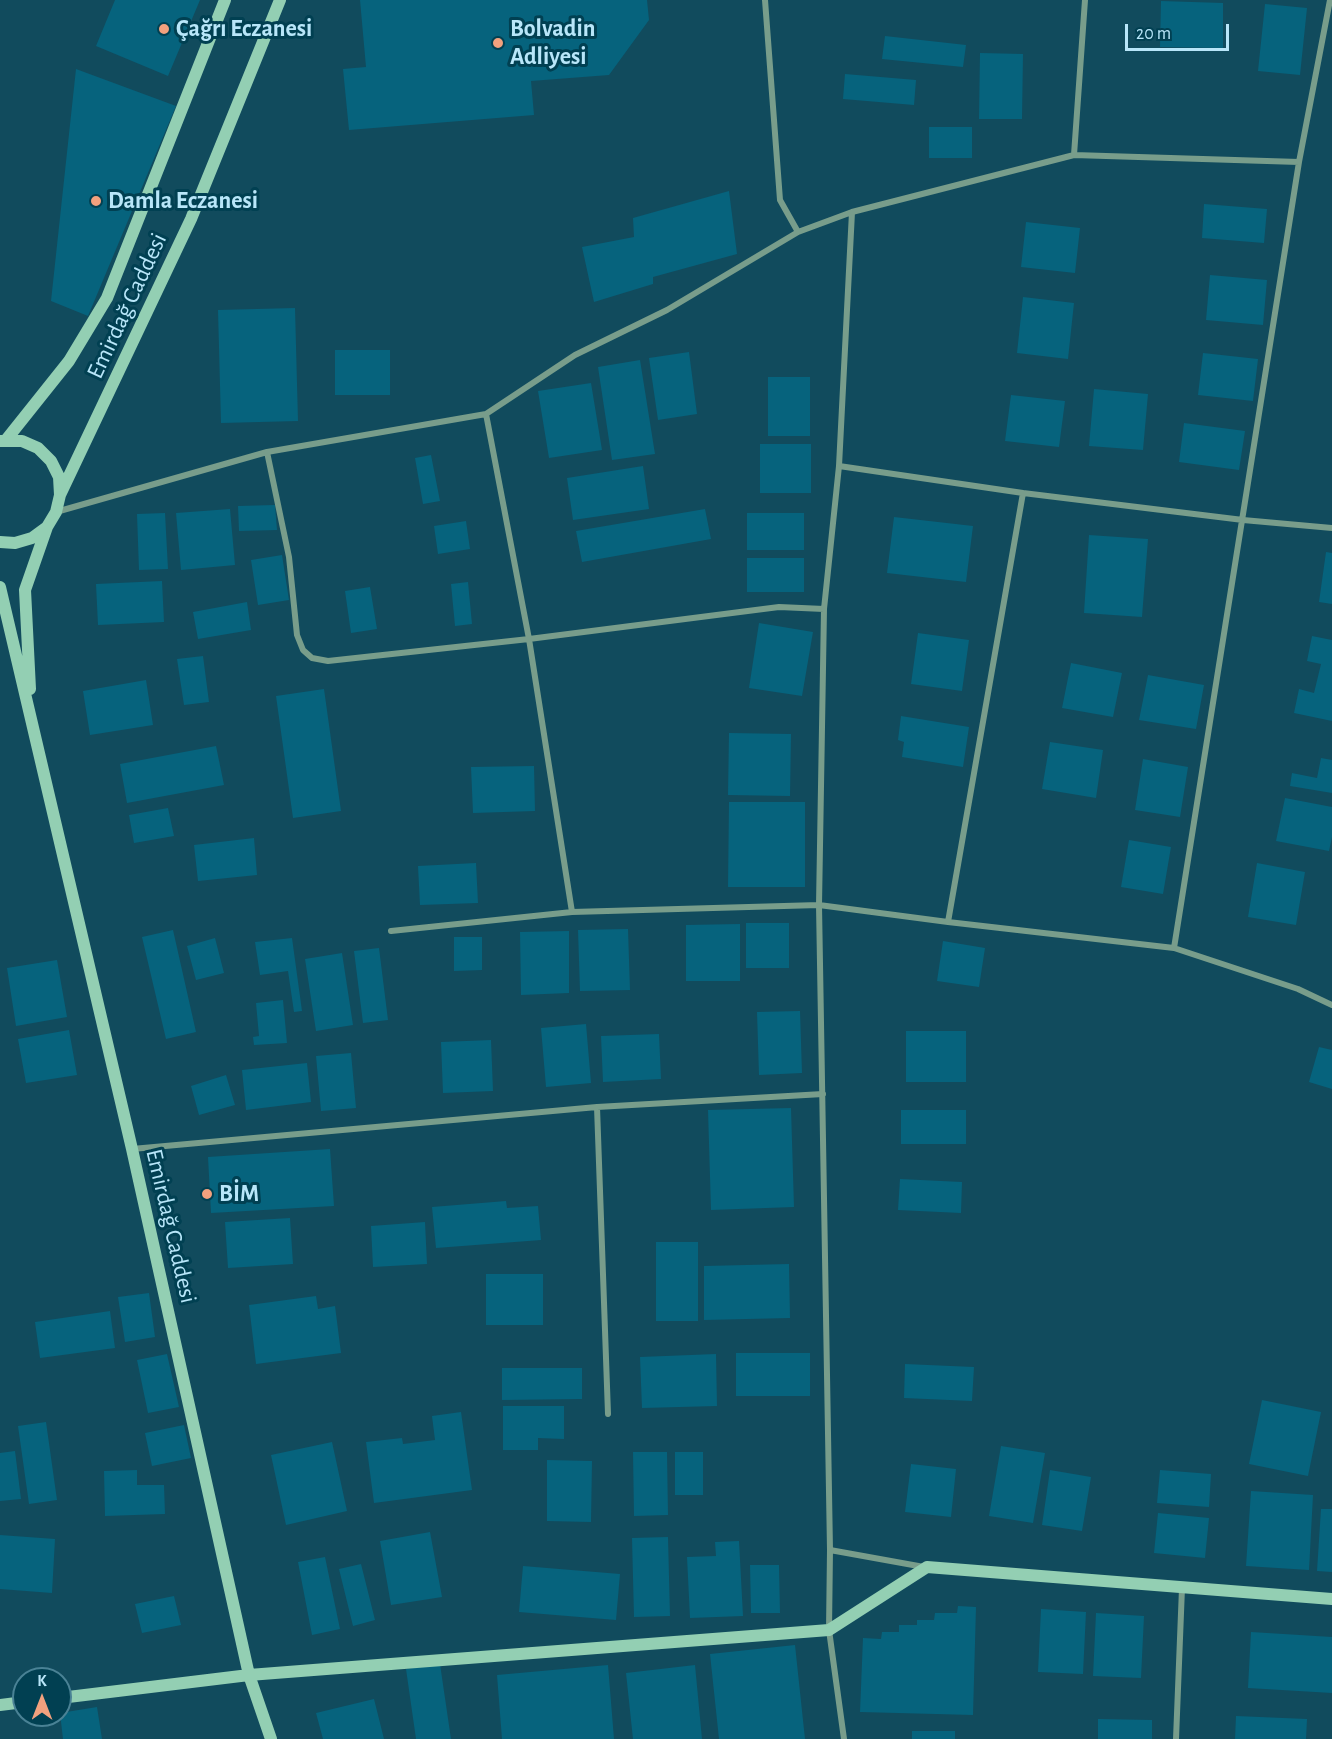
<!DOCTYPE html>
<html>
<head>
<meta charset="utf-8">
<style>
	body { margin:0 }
	#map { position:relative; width:1332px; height:1739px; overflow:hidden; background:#114b5d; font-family:"Alegreya Sans",sans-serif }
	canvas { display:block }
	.north { position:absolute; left:12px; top:1667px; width:60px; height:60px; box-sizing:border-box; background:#014052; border:2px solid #4a8295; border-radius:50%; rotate:0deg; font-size:16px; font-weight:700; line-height:24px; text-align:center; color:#b8e6f9 }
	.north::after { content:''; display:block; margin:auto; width:21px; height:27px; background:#f2a17e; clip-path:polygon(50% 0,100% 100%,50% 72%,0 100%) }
	.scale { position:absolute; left:1125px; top:24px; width:104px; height:27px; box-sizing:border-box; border:3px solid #b8e6f9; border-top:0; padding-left:8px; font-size:18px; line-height:21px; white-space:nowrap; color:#b8e6f9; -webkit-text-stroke:4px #014052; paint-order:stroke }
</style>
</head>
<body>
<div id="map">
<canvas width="1332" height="1739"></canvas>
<div class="north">K</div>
<div class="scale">20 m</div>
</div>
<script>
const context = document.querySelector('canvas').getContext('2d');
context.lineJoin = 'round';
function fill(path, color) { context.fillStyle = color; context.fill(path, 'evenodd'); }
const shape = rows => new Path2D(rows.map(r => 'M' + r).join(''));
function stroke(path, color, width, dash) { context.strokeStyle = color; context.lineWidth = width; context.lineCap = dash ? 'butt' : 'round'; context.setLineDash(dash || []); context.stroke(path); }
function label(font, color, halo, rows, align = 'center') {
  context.font = font + ' "Alegreya Sans",sans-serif'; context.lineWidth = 6; context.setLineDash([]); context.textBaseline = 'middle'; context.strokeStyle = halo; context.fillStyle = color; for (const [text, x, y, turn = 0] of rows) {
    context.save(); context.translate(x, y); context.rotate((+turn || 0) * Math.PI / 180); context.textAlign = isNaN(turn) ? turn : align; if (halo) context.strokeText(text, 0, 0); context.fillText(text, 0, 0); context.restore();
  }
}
const building = shape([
	[115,0,200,0,168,76,96,46],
	[360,0,647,0,649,20,609,75,531,81,534,115,349,130,343,69,366,67],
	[1161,1,1223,3,1223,48,1160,47],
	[1265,4,1307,8,1300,75,1258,71],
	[885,36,966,45,963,67,882,59],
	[980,53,1023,54,1022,119,979,119],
	[76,69,176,106,88,316,51,301],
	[845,74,916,80,914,105,843,99],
	[929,127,972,127,972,158,929,158],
	[729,191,737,254,653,277,653,284,594,302,582,247,634,237,633,218],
	[1204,204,1267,209,1264,243,1202,238],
	[1026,222,1080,228,1075,273,1021,267],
	[1210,275,1267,280,1263,325,1206,320],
	[1023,297,1074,303,1068,359,1017,353],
	[295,308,298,421,221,423,218,310],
	[335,350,390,350,390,395,335,395],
	[689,352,697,414,658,420,649,358],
	[1203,353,1258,359,1253,401,1198,395],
	[640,360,655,454,612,460,598,367],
	[768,377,810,377,810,436,768,436],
	[591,383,602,450,549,458,538,391],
	[1094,389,1148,394,1143,450,1089,446],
	[1011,395,1065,401,1059,447,1005,441],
	[1184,423,1245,431,1239,470,1179,462],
	[760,444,811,444,811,493,760,493],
	[431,455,440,501,423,504,415,458],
	[643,466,649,509,573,520,567,478],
	[275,505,277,530,239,531,238,506],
	[230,509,235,565,181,570,176,513],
	[705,509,711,539,582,562,576,531],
	[165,513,168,569,139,570,137,514],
	[747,513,804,513,804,550,747,550],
	[894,517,973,526,966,582,887,573],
	[466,521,470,549,438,554,434,526],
	[1089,535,1148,539,1142,617,1084,613],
	[1326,552,1332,553,1332,604,1319,602],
	[282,555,289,600,258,605,251,560],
	[747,558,804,558,804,592,747,592],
	[162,581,164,622,98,625,96,584],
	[468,582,472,624,455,626,451,584],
	[370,587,377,629,351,633,345,591],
	[247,602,251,630,198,639,193,612],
	[759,623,813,632,802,696,749,688],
	[918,633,969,640,962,691,911,684],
	[1312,636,1332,640,1332,721,1294,713,1299,689,1314,693,1321,664,1307,661],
	[203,656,209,702,184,705,177,659],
	[1071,663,1122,673,1113,717,1062,708],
	[1148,675,1204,685,1196,729,1139,720],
	[146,680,153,725,90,735,83,691],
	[324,689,341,811,293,818,276,696],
	[901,716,969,727,963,767,902,757,904,742,898,740],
	[729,733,791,734,790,796,728,795],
	[1050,742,1103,750,1096,798,1042,789],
	[216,746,224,785,127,803,120,764],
	[1321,758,1332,760,1332,793,1290,786,1292,773,1317,778],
	[1143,759,1188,767,1180,817,1135,810],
	[534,766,535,811,473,813,471,767],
	[1285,798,1332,807,1332,837,1329,851,1276,841],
	[729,802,805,802,805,887,728,887],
	[168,808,174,836,134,843,129,815],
	[254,838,257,875,198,881,194,845],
	[1129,840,1171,847,1163,894,1121,887],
	[476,863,478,903,420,905,418,866],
	[1257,863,1305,872,1296,925,1248,917],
	[746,923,789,923,789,968,746,968],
	[740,924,740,981,686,981,686,925],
	[628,929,630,990,580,991,578,930],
	[173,930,196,1032,166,1039,142,937],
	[569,931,569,993,521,995,520,932],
	[454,937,482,937,482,970,454,971],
	[215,938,224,973,196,980,187,946],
	[292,938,302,1011,294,1012,288,971,260,975,255,942],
	[943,941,985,948,979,987,937,981],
	[379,948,388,1020,363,1023,354,951],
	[342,953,353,1025,316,1031,305,959],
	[57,960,67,1017,16,1026,7,968],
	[283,1000,287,1043,254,1045,253,1037,259,1036,256,1003],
	[800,1011,802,1073,759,1075,757,1012],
	[586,1024,591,1083,546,1087,541,1028],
	[69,1030,77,1075,26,1083,18,1039],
	[906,1031,966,1031,966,1082,906,1082],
	[659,1034,661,1079,603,1082,601,1036],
	[491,1040,493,1091,443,1093,441,1042],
	[1319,1047,1332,1050,1332,1089,1309,1082],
	[351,1053,356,1108,321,1111,316,1056],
	[307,1063,311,1102,246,1110,242,1070],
	[226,1075,235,1105,199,1115,191,1086],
	[791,1108,794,1207,711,1210,708,1110],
	[901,1110,966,1110,966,1144,901,1144],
	[330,1149,334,1206,211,1213,208,1157],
	[900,1179,962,1182,961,1213,898,1210],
	[506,1201,507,1208,538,1206,541,1240,436,1248,432,1207],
	[290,1218,293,1264,228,1268,225,1222],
	[425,1222,427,1264,373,1267,371,1226],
	[656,1242,698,1242,698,1321,656,1321],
	[789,1264,790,1318,704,1320,704,1266],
	[486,1274,543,1274,543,1325,486,1325],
	[149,1293,155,1337,125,1342,118,1297],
	[316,1296,318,1309,335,1306,341,1353,256,1364,249,1305],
	[110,1311,115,1348,40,1358,35,1322],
	[736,1353,810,1353,810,1396,736,1396],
	[167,1354,179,1407,148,1413,137,1360],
	[716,1354,717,1406,642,1408,640,1357],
	[905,1364,974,1367,972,1401,904,1398],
	[502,1368,582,1368,582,1399,502,1400],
	[1262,1400,1321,1412,1308,1476,1249,1464],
	[503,1406,564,1406,564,1439,538,1438,538,1450,503,1450],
	[461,1412,472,1490,374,1503,366,1442,402,1438,403,1444,435,1440,432,1416],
	[46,1422,57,1500,29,1504,18,1426],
	[184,1425,191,1458,152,1466,145,1433],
	[332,1442,347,1511,286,1525,271,1455],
	[1001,1446,1045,1453,1033,1523,989,1516],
	[15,1451,21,1499,0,1501,0,1453],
	[633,1452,667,1452,668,1515,634,1516],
	[675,1452,703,1452,703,1495,675,1495],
	[547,1460,592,1461,591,1522,547,1521],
	[911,1464,956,1469,951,1517,905,1512],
	[137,1470,137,1485,164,1485,165,1514,105,1516,104,1471],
	[1050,1470,1091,1477,1082,1531,1042,1525],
	[1160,1470,1211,1474,1209,1507,1157,1503],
	[1251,1491,1313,1495,1309,1570,1246,1566],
	[1321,1509,1332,1509,1332,1572,1317,1571],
	[1158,1513,1209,1518,1205,1558,1154,1553],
	[430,1532,442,1597,391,1605,380,1541],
	[0,1535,55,1539,52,1593,0,1589],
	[668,1537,670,1616,634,1617,632,1538],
	[739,1541,743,1616,690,1618,687,1557,716,1556,715,1542],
	[325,1557,340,1629,312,1635,298,1562],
	[361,1564,375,1620,353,1626,339,1569],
	[750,1565,779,1565,780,1613,751,1613],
	[523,1566,620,1574,616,1620,519,1612],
	[174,1596,181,1625,142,1633,135,1604],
	[958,1606,976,1607,973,1715,860,1712,863,1638,881,1639,882,1632,899,1632,899,1625,917,1625,917,1620,934,1620,935,1613,957,1613],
	[1041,1609,1086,1612,1083,1674,1038,1672],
	[1096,1613,1144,1616,1141,1678,1093,1676],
	[1251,1632,1332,1637,1332,1693,1248,1688],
	[795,1645,805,1739,719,1739,710,1654],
	[440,1664,451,1739,416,1739,406,1669],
	[608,1665,614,1739,502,1739,497,1675],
	[695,1665,702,1739,633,1739,626,1673],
	[374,1699,384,1739,323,1739,316,1713],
	[97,1707,102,1739,63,1739,60,1713],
	[1236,1716,1307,1719,1306,1739,1235,1739],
	[1098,1719,1152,1720,1152,1739,1098,1739],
	[912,1731,955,1731,955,1739,912,1739]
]);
const street = shape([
	[765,0,780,200,798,232],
	[1074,155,1085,0],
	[486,414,529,639,572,912,819,905,948,922,1174,948,1298,989,1332,1005],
	[267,452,289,557,297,635,303,650,312,658,328,661,529,639,779,607,824,609],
	[839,466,1023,493,1243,520,1332,528],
	[56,512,267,452,486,414,575,355,667,310,798,232,852,212,1074,155,1299,162],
	[948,922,1023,493],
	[391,931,572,912],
	[1174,948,1299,162,1330,0],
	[597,1107,608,1414],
	[132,1149,597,1107,823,1094],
	[830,1550,924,1567],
	[844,1739,829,1630,830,1550,819,905,824,609,839,466,852,212],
	[1176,1739,1182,1588]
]);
const secondary = shape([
	[6,440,69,361,107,298,225,0],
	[60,495,191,219,280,0],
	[0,542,15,543,32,538,47,527,56,512,60,495,59,477,51,461,38,448,22,441,1,441],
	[0,587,132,1149,249,1675,271,1739],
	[30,689,25,590,47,527],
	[60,1698,249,1675,829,1630,927,1567,1332,1599],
	[0,1705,24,1702]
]);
const markers = [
	[164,29,6,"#f2a17e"],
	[498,43,6,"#f2a17e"],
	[96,201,6,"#f2a17e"],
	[207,1194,6,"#f2a17e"]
];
const poiNames = [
	["Çağrı Eczanesi",176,29],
	["Bolvadin",510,29],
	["Adliyesi",510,57],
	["Damla Eczanesi",108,201],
	["BİM",219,1194]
];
const streetNames = [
	["Emirdağ Caddesi",127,306,-65],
	["Emirdağ Caddesi",171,1226,77]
];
fill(building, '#06637d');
stroke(street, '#789d8b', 6);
stroke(secondary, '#93cfb3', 12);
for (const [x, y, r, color] of markers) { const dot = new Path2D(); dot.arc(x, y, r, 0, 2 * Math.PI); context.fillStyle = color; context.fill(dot); stroke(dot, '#014052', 2); }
label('bold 24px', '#b8e6f9', '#014052', poiNames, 'left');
label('24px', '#b8e6f9', '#014052', streetNames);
</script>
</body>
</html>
